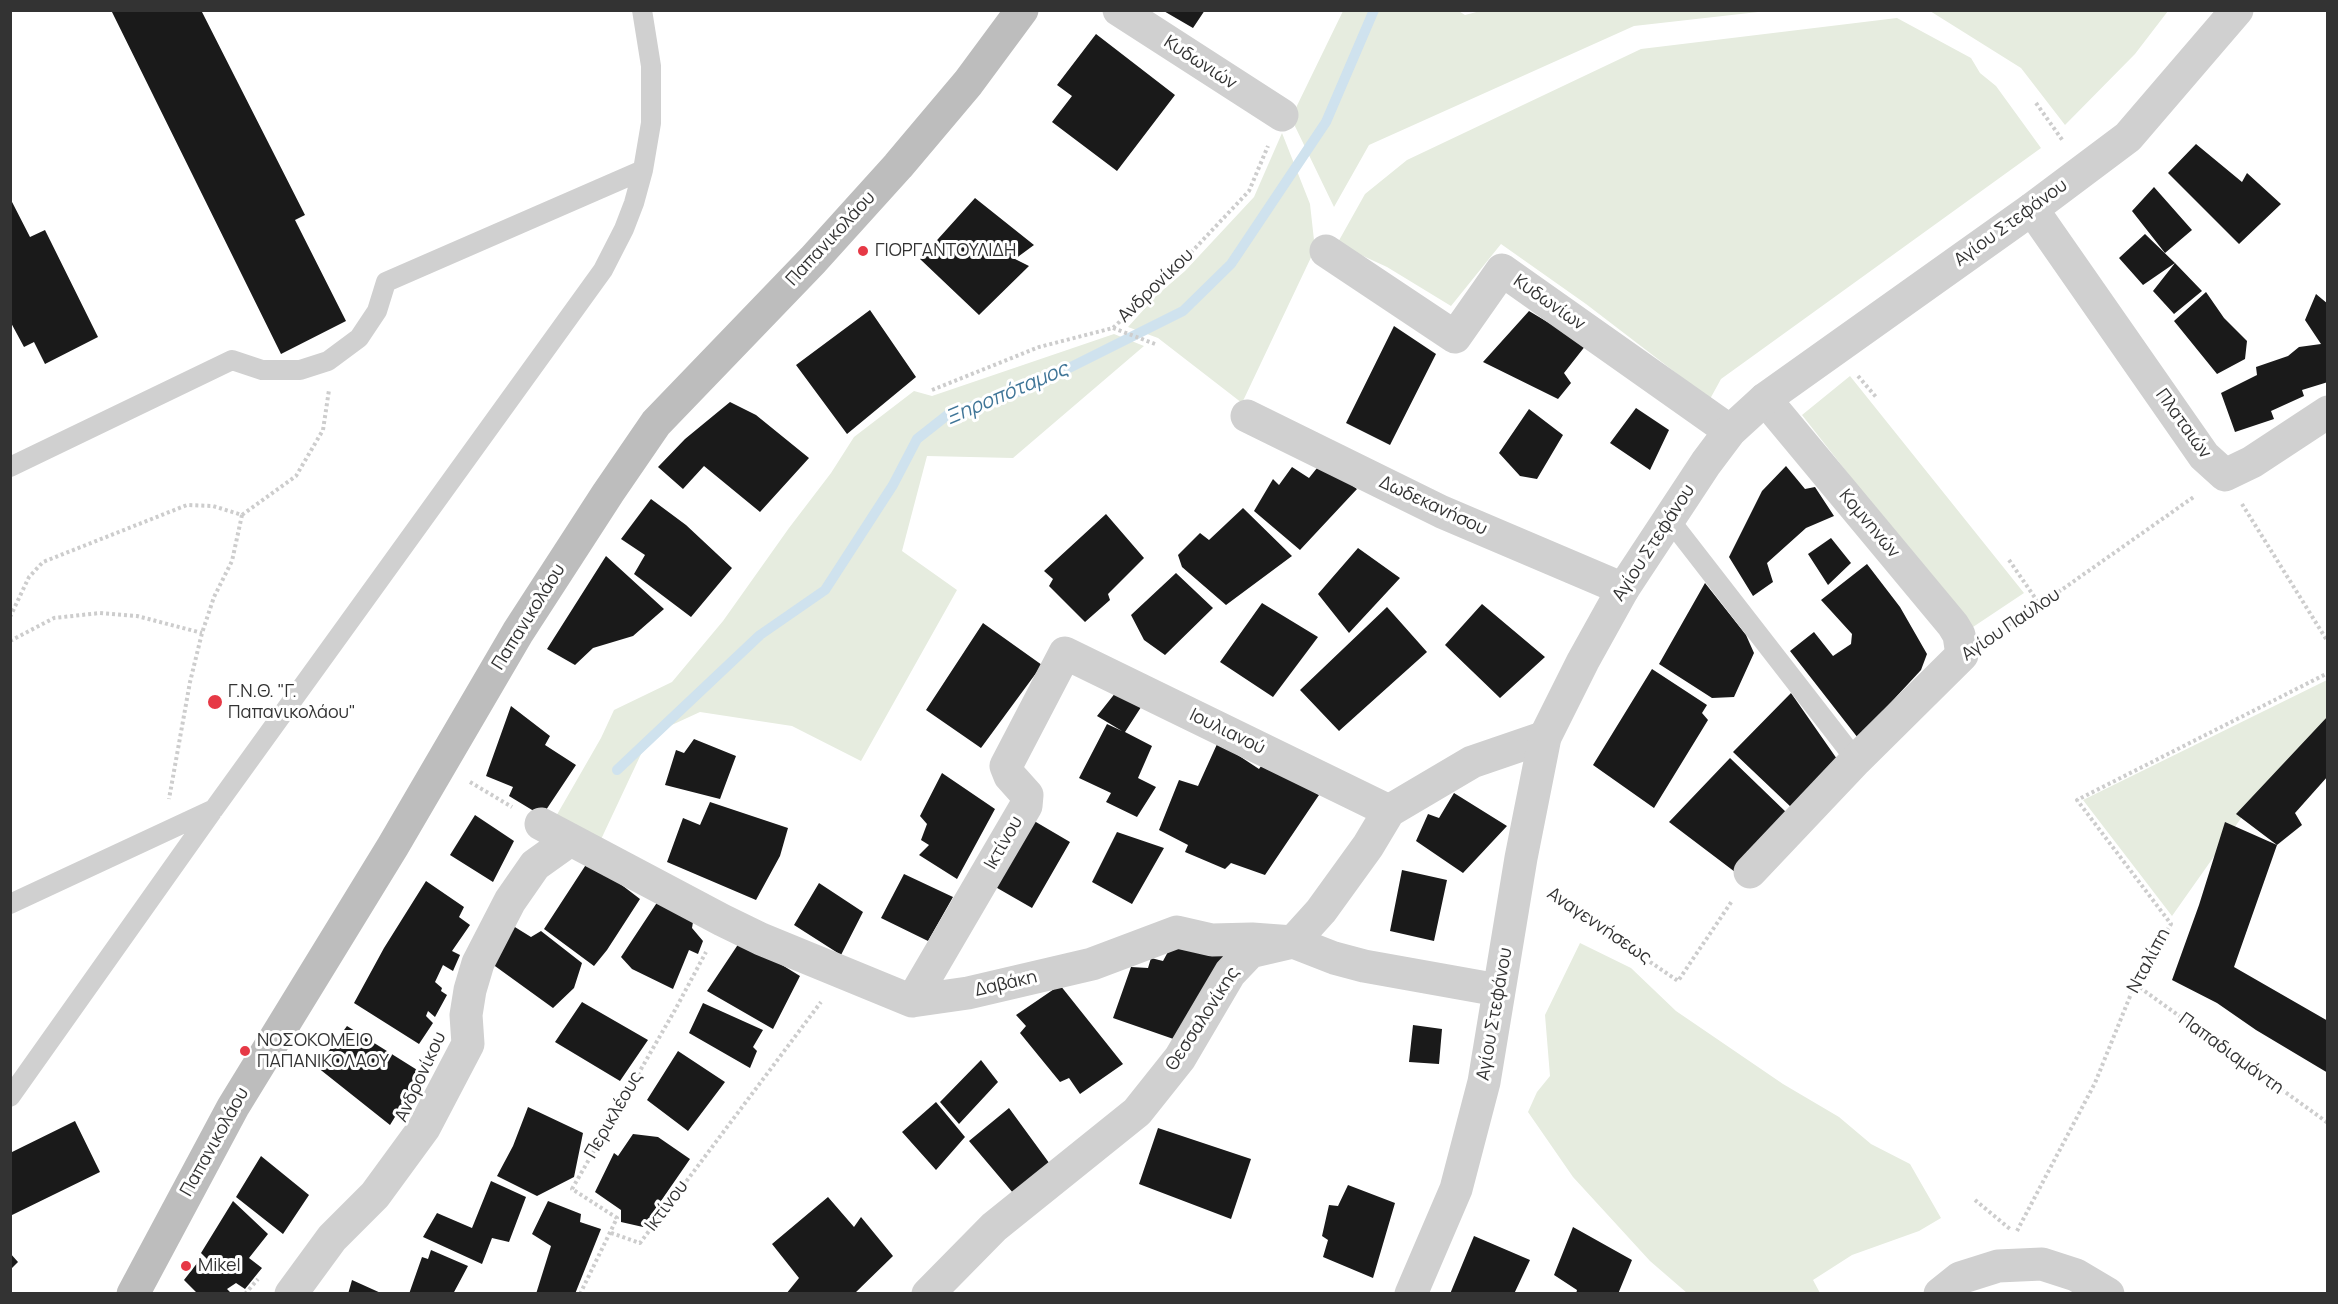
<!DOCTYPE html>
<html>
<head>
<meta charset="utf-8">
<style>
	body { margin:0 }
	#map { position:relative; width:2338px; height:1304px; overflow:hidden; background:#fff; font-family:Manrope,sans-serif }
	canvas { display:block }
	.frame { position:absolute; inset:0; border:12px solid #333; pointer-events:none }
</style>
</head>
<body>
<div id="map">
<canvas width="2338" height="1304"></canvas>
<div class="frame"></div>
</div>
<script>
const context = document.querySelector('canvas').getContext('2d');
context.lineJoin = 'round';
function fill(path, color) { context.fillStyle = color; context.fill(path, 'evenodd'); }
const shape = rows => new Path2D(rows.map(r => 'M' + r).join(''));
function stroke(path, color, width, dash) { context.strokeStyle = color; context.lineWidth = width; context.lineCap = dash ? 'butt' : 'round'; context.setLineDash(dash || []); context.stroke(path); }
function label(font, color, halo, rows, align = 'center') {
  context.font = font + ' Manrope,sans-serif'; context.lineWidth = 6; context.setLineDash([]); context.textBaseline = 'middle'; context.strokeStyle = halo; context.fillStyle = color; for (const [text, x, y, turn = 0] of rows) {
    context.save(); context.translate(x, y); context.rotate((+turn || 0) * Math.PI / 180); context.textAlign = isNaN(turn) ? turn : align; if (halo) context.strokeText(text, 0, 0); context.fillText(text, 0, 0); context.restore();
  }
}
const green = shape([
	[1457,10,1465,15,1484,10,1767,11,1634,26,1369,145,1334,207,1291,118,1343,11],
	[1930,11,2168,11,2135,54,2065,125,2021,68],
	[1897,18,1971,58,1980,73,1996,86,2041,148,1721,379,1710,399,1586,304,1501,244,1451,306,1387,267,1337,244,1365,194,1407,160,1641,49],
	[1282,133,1310,204,1315,249,1242,403,1158,338,1128,327,1156,296,1185,271,1254,197],
	[1114,334,1144,346,1013,458,927,456,902,551,957,590,861,761,792,726,700,712,650,735,596,850,551,825,601,738,614,710,672,682,723,621,789,528,831,473,854,437,914,391,932,396],
	[1850,376,2024,593,1970,629,1802,415],
	[2327,680,2327,724,2251,804,2172,916,2083,800],
	[1580,943,1631,968,1676,1011,1783,1084,1839,1117,1871,1144,1910,1164,1941,1218,1919,1231,1852,1255,1813,1280,1820,1293,1687,1293,1650,1261,1573,1177,1528,1112,1537,1092,1550,1076,1545,1015]
]);
const stream = shape([
	[617,770,760,635,825,590,893,485,917,439,950,413,1027,389,1183,311,1231,264,1326,122,1374,10]
]);
const building = shape([
	[111,10,201,10,305,215,295,220,346,321,281,354],
	[1162,10,1205,10,1193,28],
	[1096,34,1175,95,1117,171,1052,122,1072,96,1057,85],
	[2196,144,2242,182,2247,173,2281,204,2239,244,2168,173],
	[2154,187,2192,230,2165,253,2132,211],
	[10,198,30,237,45,230,98,337,45,364,34,342,24,347,10,321],
	[975,198,1034,245,1015,259,1029,266,979,315,920,259],
	[2145,234,2175,263,2143,285,2119,258],
	[2175,263,2202,291,2174,314,2153,291],
	[2206,292,2224,318,2247,341,2245,359,2217,374,2174,321],
	[2316,294,2328,304,2328,382,2302,390,2304,396,2271,411,2274,419,2235,432,2221,393,2257,375,2256,367,2288,356,2299,347,2321,344,2305,320],
	[870,310,916,377,847,434,796,365],
	[1529,311,1586,345,1564,373,1571,383,1558,399,1483,362],
	[1394,326,1436,354,1390,445,1346,423],
	[730,402,756,415,809,458,760,512,704,466,683,489,658,467,685,439],
	[1636,408,1669,430,1650,470,1610,443],
	[1529,409,1563,435,1537,479,1520,476,1499,453],
	[1321,463,1357,489,1300,550,1254,511,1273,479,1279,485,1292,467,1309,478],
	[1786,466,1805,489,1815,487,1834,516,1806,528,1767,563,1773,582,1753,596,1729,557,1762,491],
	[651,499,686,525,732,568,691,617,634,574,645,555,621,539],
	[1243,508,1292,556,1226,605,1182,567,1178,555,1200,533,1209,540],
	[1106,514,1144,558,1108,594,1110,600,1085,622,1049,586,1053,579,1044,571],
	[1831,538,1851,563,1828,585,1808,554],
	[1358,548,1400,578,1349,633,1318,594],
	[606,556,664,609,633,636,593,648,575,665,547,649],
	[1867,564,1900,607,1927,654,1921,670,1858,738,1790,651,1814,632,1833,656,1851,644,1852,634,1821,600],
	[1176,573,1213,608,1165,655,1144,640,1131,615],
	[1705,583,1746,635,1754,653,1734,697,1712,698,1659,664],
	[1262,603,1318,637,1273,697,1220,662],
	[1482,604,1545,657,1500,698,1445,645],
	[1387,607,1427,652,1339,731,1300,690],
	[983,623,1042,665,981,748,926,710],
	[1652,669,1707,705,1702,713,1708,720,1654,808,1593,765],
	[1120,687,1145,701,1125,732,1152,746,1138,778,1156,787,1137,817,1106,802,1111,793,1079,778,1107,724,1122,731,1097,716],
	[1791,693,1837,759,1792,808,1733,752],
	[511,706,550,736,545,745,576,765,542,816,509,796,513,787,486,776],
	[2328,716,2328,776,2295,813,2302,825,2277,845,2236,814],
	[694,739,736,756,720,799,665,785,676,750,684,753],
	[1218,742,1259,769,1264,762,1319,795,1265,875,1231,863,1225,869,1185,852,1188,845,1159,830,1179,780,1198,786],
	[1730,758,1788,814,1739,875,1669,822],
	[942,773,995,809,957,879,919,855,929,845,921,840,927,824,920,816],
	[1454,793,1507,826,1463,873,1416,841,1428,814,1439,818],
	[710,802,788,828,780,856,756,900,667,862,683,818,700,825],
	[475,815,514,841,493,882,450,855],
	[1024,815,1070,842,1032,908,985,881],
	[2225,822,2277,845,2234,967,2328,1021,2328,1073,2256,1030,2217,1003,2172,980,2199,905],
	[1117,832,1164,848,1132,904,1092,882],
	[589,860,640,899,607,950,594,966,544,929],
	[1402,870,1447,880,1434,941,1390,931],
	[904,874,953,897,928,941,881,918],
	[426,881,464,907,459,917,470,925,452,951,460,955,453,971,443,965,435,982,442,988,441,991,447,995,435,1017,428,1011,426,1016,433,1023,419,1044,354,1003,384,948],
	[819,883,863,912,841,955,794,925],
	[658,901,693,922,692,928,703,941,698,954,689,950,673,989,632,969,621,957],
	[510,924,531,937,541,931,582,963,574,988,553,1008,488,961],
	[1176,937,1227,957,1185,1043,1113,1018,1131,967,1148,968,1151,958,1163,961],
	[741,940,800,976,773,1029,707,991],
	[1060,985,1123,1064,1080,1094,1069,1078,1060,1082,1020,1033,1026,1026,1016,1015],
	[582,1002,648,1040,620,1081,555,1042],
	[703,1003,763,1030,753,1047,757,1051,750,1068,689,1033],
	[1413,1025,1442,1029,1439,1064,1409,1062],
	[347,1026,422,1073,390,1125,317,1067],
	[678,1051,725,1082,688,1131,647,1100],
	[981,1060,998,1082,959,1124,940,1102],
	[936,1102,965,1137,936,1170,902,1132],
	[528,1107,583,1133,574,1177,537,1196,497,1176,513,1146],
	[1009,1108,1055,1171,1019,1200,969,1141],
	[75,1121,100,1172,10,1216,10,1153],
	[1158,1128,1251,1159,1231,1219,1139,1184],
	[633,1134,658,1137,690,1159,643,1227,621,1222,621,1210,595,1192,614,1153,618,1156],
	[261,1156,309,1195,283,1234,236,1197],
	[491,1181,526,1197,509,1242,492,1238,482,1264,423,1237,437,1213,472,1228],
	[1348,1185,1395,1203,1373,1278,1323,1257,1328,1240,1322,1236,1329,1205,1338,1206],
	[828,1197,854,1227,861,1217,893,1256,854,1294,786,1294,799,1278,772,1244],
	[233,1201,268,1234,249,1258,262,1268,245,1289,236,1283,227,1289,232,1294,198,1294,184,1280,198,1262,206,1266,209,1261,201,1253],
	[548,1201,581,1214,580,1222,601,1229,575,1294,536,1294,551,1246,532,1234],
	[1573,1227,1632,1260,1618,1294,1576,1294,1577,1290,1554,1275],
	[1474,1236,1530,1260,1514,1294,1450,1294],
	[431,1250,468,1266,453,1294,409,1294,422,1257,428,1259],
	[10,1253,18,1262,10,1270],
	[352,1280,383,1294,348,1294]
]);
const path = shape([
	[2036,103,2063,141],
	[1113,328,1155,344],
	[1858,376,1876,397],
	[932,390,1039,347,1113,328,1184,260,1249,191,1268,146],
	[2242,504,2328,642],
	[242,515,296,476,323,430,329,390],
	[2009,560,2040,605],
	[10,617,29,577,43,562,187,505,213,506,242,515,232,561,214,597,202,633,190,682,169,799],
	[1993,635,2040,605,2195,496],
	[10,641,54,618,100,613,137,616,202,633],
	[470,782,512,807],
	[1551,894,1678,981,1732,901],
	[2135,984,2328,1123],
	[1975,1200,2010,1229],
	[2017,1231,2095,1083,2135,984,2171,924,2077,800,2328,673],
	[611,1233,640,1243,821,1002],
	[245,1294,258,1279],
	[580,1294,617,1218,572,1189,675,1010,706,952]
]);
const service = shape([
	[10,467,232,360,262,370,300,370,328,361,359,338,377,311,386,282,643,170],
	[1669,519,1856,760],
	[10,904,214,809],
	[10,1097,214,809,603,270,624,229,634,203,643,170,651,123,651,66,642,10]
]);
const minor = shape([
	[1119,10,1282,115],
	[2032,209,2204,456,2225,475,2252,462,2328,412],
	[1326,251,1455,337,1502,270,1730,431],
	[1247,416,1442,512,1623,589],
	[541,824,722,920,761,939,912,1001,968,993,1092,964,1177,932,1212,940,1252,939,1293,942,1334,958,1364,966,1498,990],
	[1750,872,1856,760,1962,655,1959,635,1953,625,1765,399],
	[912,1001,1026,806,1027,795,1010,776,1006,766,1065,653,1389,811],
	[291,1294,332,1238,375,1195,424,1128,468,1044,466,1015,470,990,478,963,510,901,535,865,570,840],
	[928,1294,994,1227,1137,1112,1180,1058,1230,973,1250,952,1293,942,1321,911,1368,846,1389,811,1472,762,1545,737],
	[1940,1294,1960,1278,1998,1266,2042,1264,2076,1275,2108,1294]
]);
const tertiary = shape([
	[1411,1294,1456,1189,1484,1082,1521,858,1545,737,1583,661,1623,589,1706,463,1730,431,1765,399,2032,209,2128,137,2237,10]
]);
const secondary = shape([
	[133,1294,233,1107,393,846,518,632,608,493,656,423,813,260,898,166,968,83,1022,10]
]);
const markers = [
	[863,251,6,"#e63946"],
	[215,702,8,"#e63946"],
	[245,1051,6,"#e63946"],
	[186,1266,6,"#e63946"]
];
const streetNames = [
	["Κυδωνιών",1200,63,33],
	["Αγίου Στεφάνου",2011,223,-36],
	["Παπανικολάου",831,239,-47],
	["Ανδρονίκου",1156,286,-44],
	["Κυδωνίων",1549,303,35],
	["Πλαταιών",2183,424,54],
	["Δωδεκανήσου",1433,506,25],
	["Κομνηνών",1869,524,50],
	["Αγίου Στεφάνου",1654,543,-57],
	["Παπανικολάου",529,617,-58],
	["Αγίου Παύλου",2011,625,-34],
	["Ιουλιανού",1227,732,26],
	["Ικτίνου",1004,843,-60],
	["Αναγεννήσεως",1599,926,34],
	["Νταλίπη",2149,961,-62],
	["Δαβάκη",1006,984,-13],
	["Αγίου Στεφάνου",1495,1014,-80],
	["Θεσσαλονίκης",1203,1019,-57],
	["Παπαδιαμάντη",2231,1054,36],
	["Ανδρονίκου",421,1077,-65],
	["Περικλέους",614,1115,-60],
	["Παπανικολάου",215,1142,-61],
	["Ικτίνου",667,1206,-53]
];
const poiNames = [
	["ΓΙΟΡΓΑΝΤΟΥΛΙΔΗ",875,251],
	["Γ.Ν.Θ. \"Γ.",228,692],
	["Παπανικολάου\"",228,713],
	["ΝΟΣΟΚΟΜΕΙΟ",257,1041],
	["ΠΑΠΑΝΙΚΟΛΑΟΥ",257,1062],
	["Mikel",198,1266]
];
const waterNames = [
	["Ξηροπόταμος",1007,394,-23]
];
fill(green, '#e6ecdf');
stroke(stream, '#cfe2ee', 10);
fill(building, '#1a1a1a');
stroke(path, '#cdcdcd', 4, [3, 3]);
stroke(service, '#d0d0d0', 20);
stroke(minor, '#d0d0d0', 33);
stroke(tertiary, '#d0d0d0', 33);
stroke(secondary, '#bdbdbd', 33);
for (const [x, y, r, color] of markers) { const dot = new Path2D(); dot.arc(x, y, r, 0, 2 * Math.PI); context.fillStyle = color; context.fill(dot); stroke(dot, '#fff', 2); }
label('18px', '#333', '#fff', streetNames);
label('18px', '#333', '#fff', poiNames, 'left');
label('italic 20px', '#3f7597', '#fff', waterNames);
</script>
</body>
</html>
